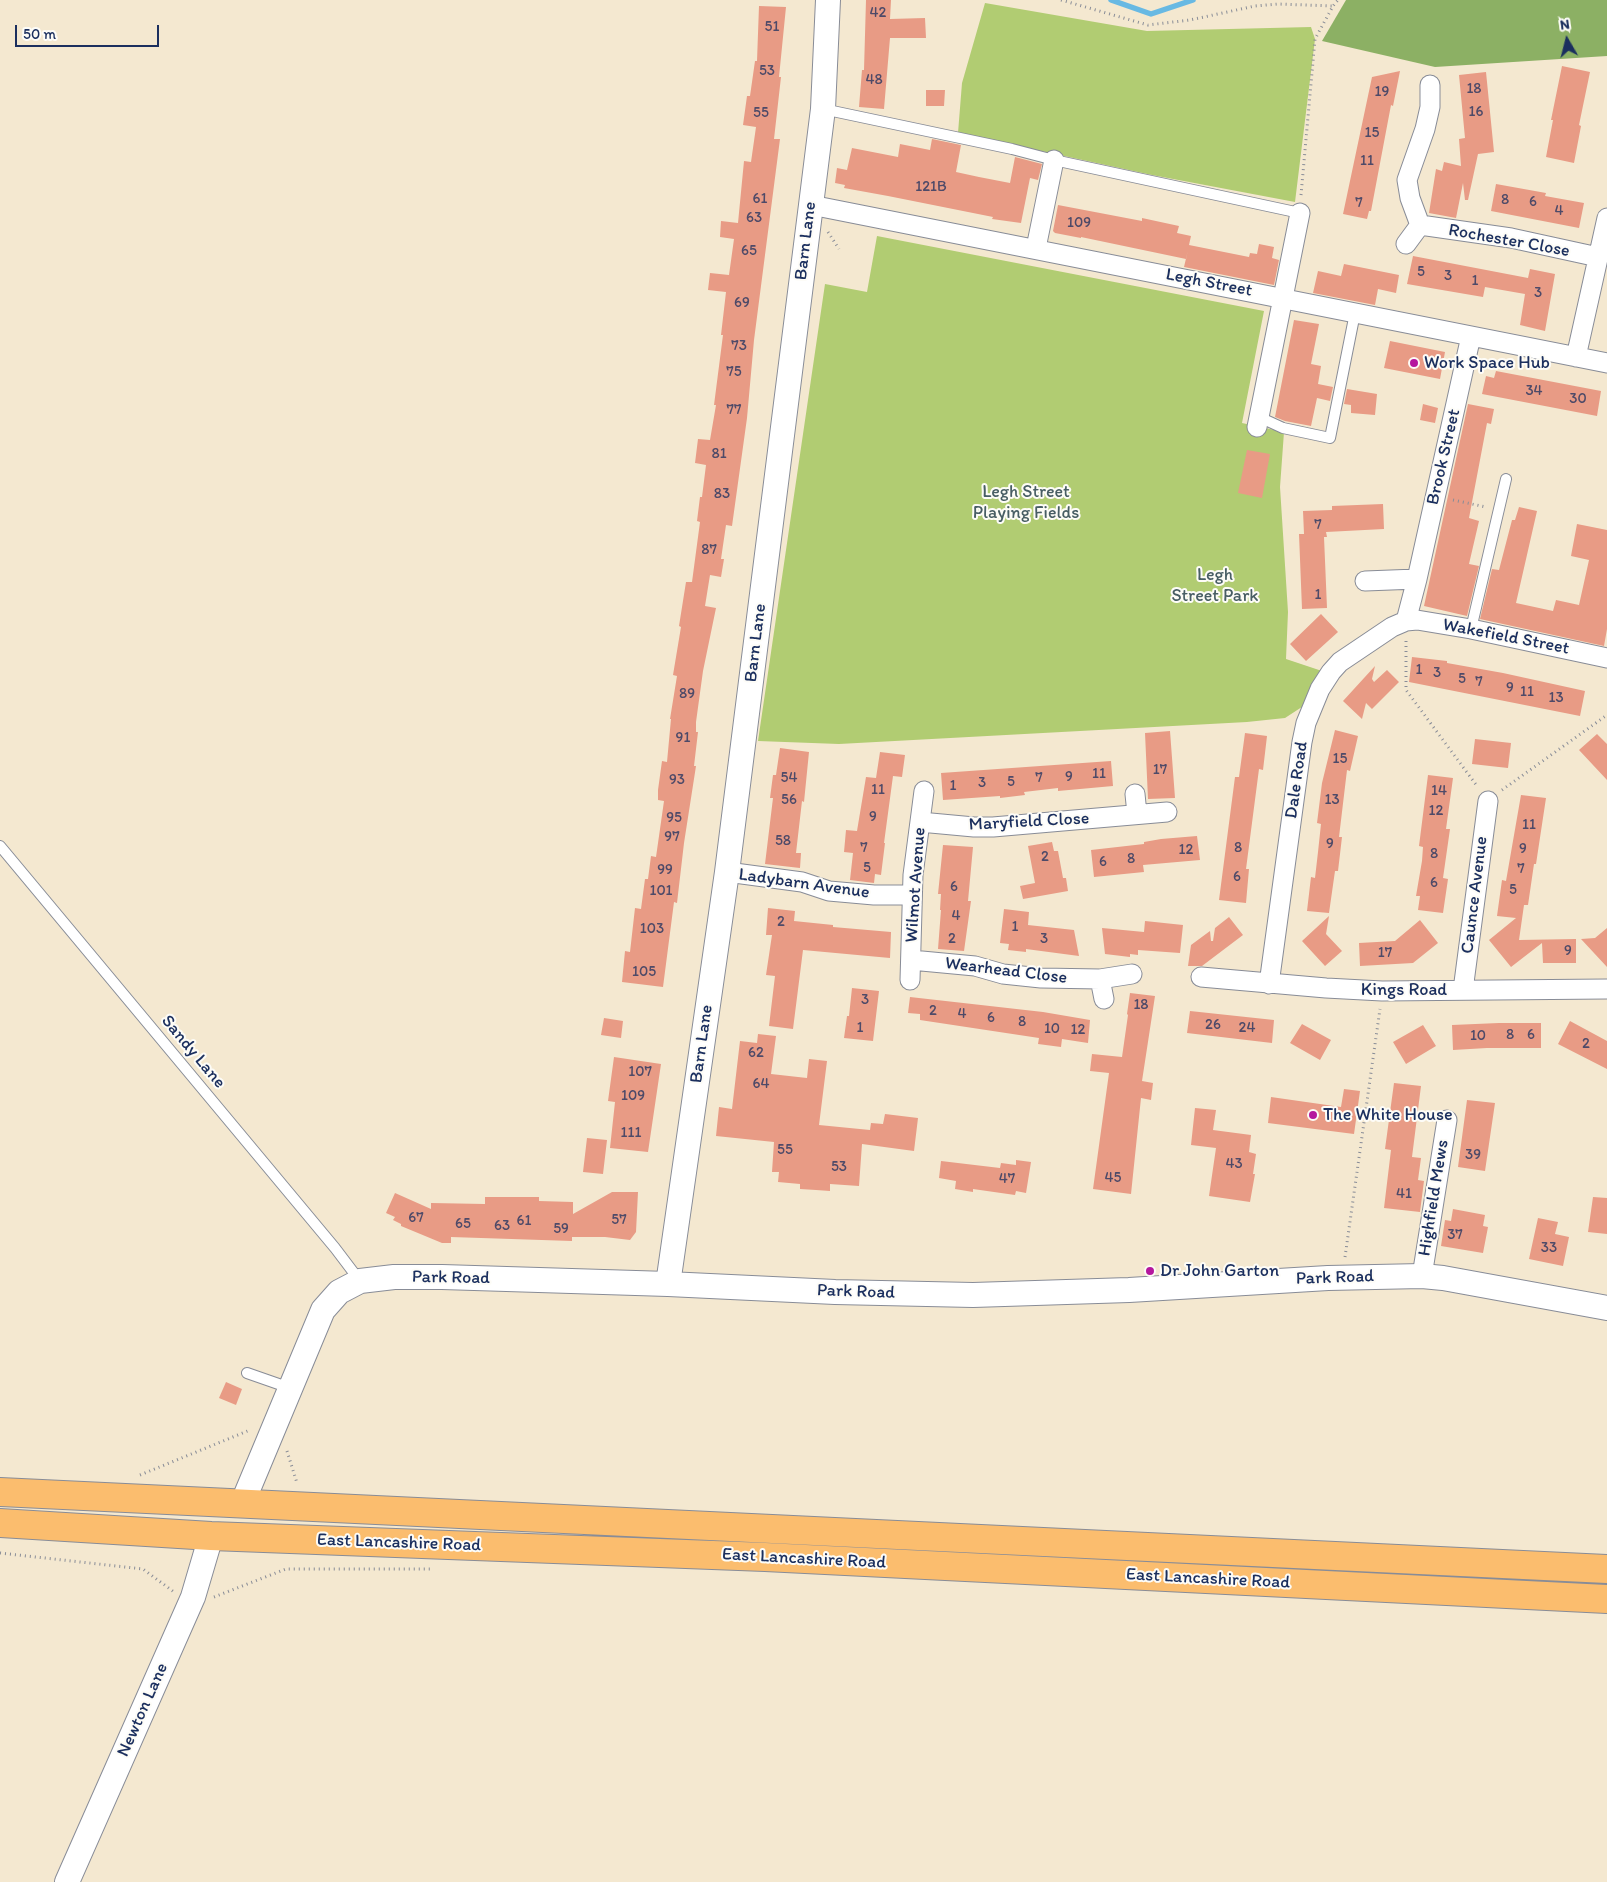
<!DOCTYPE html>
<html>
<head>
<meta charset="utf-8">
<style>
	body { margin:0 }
	#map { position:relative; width:1607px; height:1882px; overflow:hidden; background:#f4e8d0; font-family:Itim,sans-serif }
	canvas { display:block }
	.north { position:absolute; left:1542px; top:15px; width:50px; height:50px; -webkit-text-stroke:4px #fdfcf7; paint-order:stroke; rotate:352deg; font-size:14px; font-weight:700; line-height:20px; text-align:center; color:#1b2f5e }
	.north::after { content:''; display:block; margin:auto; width:18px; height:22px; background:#1b2f5e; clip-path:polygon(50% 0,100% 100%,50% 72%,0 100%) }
	.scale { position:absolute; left:15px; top:25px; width:144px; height:22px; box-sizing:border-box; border:2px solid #1b2f5e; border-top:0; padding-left:6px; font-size:15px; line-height:18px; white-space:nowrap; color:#1b2f5e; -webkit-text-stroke:4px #fdfcf7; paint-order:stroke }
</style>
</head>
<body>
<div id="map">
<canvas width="1607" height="1882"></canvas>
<div class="north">N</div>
<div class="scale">50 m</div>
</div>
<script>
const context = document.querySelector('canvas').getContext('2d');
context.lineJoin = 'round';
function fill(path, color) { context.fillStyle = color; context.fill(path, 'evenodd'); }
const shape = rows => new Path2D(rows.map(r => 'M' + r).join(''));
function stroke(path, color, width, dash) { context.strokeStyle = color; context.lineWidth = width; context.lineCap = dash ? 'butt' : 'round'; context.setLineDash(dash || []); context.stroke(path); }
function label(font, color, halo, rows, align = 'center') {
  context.font = font + ' Itim,sans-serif'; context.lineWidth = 4; context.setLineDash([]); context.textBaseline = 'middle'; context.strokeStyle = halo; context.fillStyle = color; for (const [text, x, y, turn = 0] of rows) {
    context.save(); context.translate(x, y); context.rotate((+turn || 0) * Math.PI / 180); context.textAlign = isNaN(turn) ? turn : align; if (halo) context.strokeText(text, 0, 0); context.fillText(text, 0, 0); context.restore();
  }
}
const green = shape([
	[985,3,1147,31,1311,27,1315,39,1295,202,1152,175,958,133,962,83],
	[877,236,1264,311,1242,423,1284,432,1280,487,1288,612,1286,659,1322,671,1308,703,1285,718,1247,722,839,744,758,741,825,284,867,292]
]);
const forest = shape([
	[1346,0,1607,0,1607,56,1435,67,1322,41]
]);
const stream = shape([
	[1111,0,1151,14,1193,0]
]);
const building = shape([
	[866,0,891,0,890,19,925,18,926,38,890,38,884,109,859,107,862,70,864,70],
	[759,6,786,7,779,77,781,77,774,139,780,139,754,340,747,418,732,526,726,525,721,559,724,559,721,577,710,575,705,606,716,608,703,671,696,722,696,732,698,732,694,766,696,766,684,843,677,903,674,902,663,987,622,982,625,951,630,952,635,908,641,909,645,879,648,879,651,856,656,857,664,801,658,800,658,790,662,761,667,762,671,719,670,719,677,676,673,675,681,627,679,626,686,582,692,582,700,522,697,521,700,497,702,497,706,465,695,463,698,439,710,440,716,405,714,405,723,335,721,335,726,292,708,290,710,273,729,275,734,239,720,237,721,221,738,223,744,161,751,162,756,127,743,125,747,96,750,96,755,61,757,61],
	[1562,66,1590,72,1579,125,1581,126,1574,163,1546,157,1553,120,1551,120],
	[1400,71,1393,106,1391,105,1371,211,1369,211,1367,219,1343,214,1372,77],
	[1486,72,1494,152,1478,154,1468,200,1465,200,1463,183,1456,218,1429,213,1436,169,1442,171,1444,162,1461,166,1459,139,1465,138,1459,75],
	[926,90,945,90,944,106,926,106],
	[932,139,961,145,956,172,979,177,1010,183,1015,157,1042,164,1038,180,1030,178,1021,223,992,219,993,217,888,196,844,188,845,185,835,183,837,168,847,170,852,148,898,157,900,144,930,150],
	[1496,184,1546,193,1545,196,1584,203,1579,228,1491,211],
	[1058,205,1142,221,1142,218,1179,226,1177,233,1191,236,1189,245,1249,257,1250,253,1257,254,1259,244,1274,247,1272,258,1279,260,1274,285,1184,267,1188,250,1186,259,1081,237,1081,238,1055,233,1053,231],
	[1413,256,1528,278,1530,269,1555,274,1545,331,1520,325,1525,294,1485,287,1483,297,1407,284],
	[1344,264,1399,275,1396,293,1378,289,1375,305,1313,293,1318,271,1341,276],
	[1294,320,1319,324,1311,364,1321,366,1318,384,1333,387,1330,401,1317,398,1311,426,1285,421,1275,417],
	[1390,341,1445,352,1440,379,1384,368],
	[1496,371,1601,391,1597,416,1482,394,1486,376,1494,378],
	[1347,389,1377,394,1375,415,1351,413,1351,405,1344,404],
	[1423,404,1438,408,1435,423,1420,420],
	[1468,404,1494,409,1491,424,1487,423,1469,518,1479,521,1469,564,1479,566,1467,616,1424,606],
	[1247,450,1270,454,1262,498,1238,493],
	[1383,504,1384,529,1326,532,1327,537,1324,537,1327,608,1302,609,1299,534,1304,534,1303,511,1332,510,1332,506],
	[1519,507,1537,511,1516,603,1553,611,1556,600,1579,605,1589,560,1571,556,1577,524,1607,530,1607,629,1604,646,1480,619,1492,569,1499,570,1512,520,1515,520],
	[1321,614,1338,632,1306,661,1290,644],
	[1412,657,1447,661,1447,663,1503,673,1585,691,1580,716,1409,682],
	[1375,666,1372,679,1374,682,1387,670,1399,682,1372,709,1366,703,1362,719,1343,701],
	[1335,730,1358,736,1350,771,1347,770,1339,837,1342,837,1338,871,1335,871,1329,913,1307,911,1311,877,1315,878,1318,852,1321,824,1317,823,1322,783],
	[1170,731,1175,798,1148,799,1145,733],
	[1245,733,1267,736,1263,770,1259,769,1246,869,1249,869,1246,903,1219,900,1235,777,1239,777],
	[1597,734,1607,744,1607,780,1579,750],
	[1475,739,1511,743,1508,768,1472,764],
	[780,748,809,752,804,802,802,801,796,853,801,853,800,868,765,864,773,798,770,798,773,775,776,775],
	[880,752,905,755,902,777,893,776,884,843,885,843,881,875,875,874,874,883,850,880,853,853,844,852,846,830,857,831,866,777,876,778],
	[1111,761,1113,786,1058,791,1058,788,1024,792,1025,795,1000,798,1000,796,943,800,941,773],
	[1428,775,1453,778,1446,829,1450,829,1443,878,1448,879,1443,913,1418,910,1420,896,1416,896,1422,861,1423,847,1419,846],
	[1521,795,1546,798,1536,864,1534,864,1528,905,1524,905,1519,940,1576,939,1576,963,1543,963,1542,943,1511,967,1489,940,1516,918,1497,916,1502,880,1506,881],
	[1197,836,1200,860,1143,865,1144,872,1094,877,1091,850,1144,844,1144,842,1161,839],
	[1052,842,1054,851,1058,851,1063,878,1066,878,1068,891,1023,899,1020,886,1035,883,1028,846],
	[943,845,973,847,968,901,971,901,964,951,938,949,941,910,940,910,941,894,938,894],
	[768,908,795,911,794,921,833,925,833,927,891,932,890,958,803,950,793,1029,769,1026,775,976,766,975,772,935,766,935],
	[1004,909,1029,912,1028,925,1074,930,1079,956,1026,949,1026,952,1008,950,1009,944,1000,943],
	[1329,916,1326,934,1342,951,1325,966,1302,941],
	[1229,917,1243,935,1202,966,1188,966,1191,945,1210,931,1211,941,1213,941,1215,928],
	[1420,920,1438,943,1413,963,1360,966,1359,943,1395,941],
	[1145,921,1183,925,1180,953,1138,950,1138,955,1130,954,1130,957,1105,954,1102,928,1144,932],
	[1607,928,1607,967,1581,939,1595,938],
	[852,988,879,991,873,1041,844,1038,847,1016,849,1016],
	[1130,993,1155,996,1142,1081,1153,1083,1151,1100,1141,1098,1131,1194,1093,1189,1109,1073,1090,1071,1092,1054,1122,1057,1128,1015,1127,1014],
	[910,997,1043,1012,1090,1020,1088,1043,1062,1039,1061,1047,1038,1044,1039,1038,920,1020,920,1014,908,1013],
	[1190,1011,1274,1020,1272,1043,1187,1033],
	[604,1018,623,1021,621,1038,601,1035],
	[1570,1021,1607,1041,1607,1069,1558,1044],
	[1499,1023,1541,1023,1541,1048,1487,1048,1453,1050,1452,1025],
	[1302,1024,1331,1040,1320,1060,1290,1043],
	[1423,1025,1436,1046,1406,1064,1393,1042],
	[758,1034,776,1036,771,1074,807,1078,809,1059,827,1061,819,1125,870,1130,871,1123,883,1124,885,1114,918,1118,914,1151,862,1144,859,1186,830,1184,830,1191,816,1190,800,1189,800,1184,778,1182,779,1172,772,1172,774,1142,716,1136,719,1107,732,1109,740,1041,757,1043],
	[614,1057,661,1064,648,1152,610,1148,615,1102,608,1101],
	[1394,1083,1421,1086,1412,1157,1421,1158,1418,1180,1424,1181,1420,1212,1384,1208,1391,1150,1385,1149],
	[1344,1089,1360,1091,1354,1134,1268,1123,1271,1097,1341,1107],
	[1467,1100,1495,1103,1485,1171,1458,1167],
	[1195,1108,1216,1110,1213,1130,1251,1135,1249,1152,1256,1154,1253,1174,1255,1174,1250,1202,1209,1196,1216,1148,1191,1145],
	[587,1138,607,1140,603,1174,583,1172],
	[1016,1160,1031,1162,1026,1193,1016,1191,1015,1195,973,1189,973,1192,955,1189,956,1181,939,1178,941,1161,1000,1168,1001,1163,1016,1165],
	[612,1192,638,1192,636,1232,630,1240,605,1237,572,1237,572,1241,451,1237,451,1243,442,1243,401,1226,401,1224,393,1220,395,1217,386,1213,395,1193,431,1209,431,1203,485,1204,485,1197,539,1197,539,1201,573,1202,573,1214],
	[1593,1197,1607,1198,1607,1234,1588,1232],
	[1453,1209,1485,1215,1483,1226,1488,1227,1483,1253,1441,1246,1445,1220,1451,1221],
	[1538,1218,1558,1222,1555,1234,1569,1237,1563,1266,1529,1259],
	[226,1382,242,1389,236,1405,219,1398]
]);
const path = shape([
	[1061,0,1148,25,1190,20,1255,6,1278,4,1333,6],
	[1301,195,1315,39,1333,6,1338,0],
	[828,232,839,249],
	[1453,500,1486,507],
	[1406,641,1406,690,1477,786],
	[1502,790,1607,715],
	[1345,1257,1380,1009],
	[287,1451,297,1483],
	[140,1475,250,1430],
	[0,1553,143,1569,174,1592],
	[214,1597,286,1569,430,1569]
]);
const service = shape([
	[823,109,1012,149,1054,160,1300,213],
	[1259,417,1283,428,1330,438,1355,313],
	[1471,629,1506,479],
	[0,846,335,1248,360,1281],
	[247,1373,290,1388]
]);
const minor = shape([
	[1430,85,1430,107,1425,129,1407,180,1410,198,1420,225,1511,238,1598,257],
	[811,205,1607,363],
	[1406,244,1420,225],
	[1036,248,1054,160],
	[1576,357,1607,218],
	[1257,427,1300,213],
	[1365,581,1417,579],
	[1406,621,1417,579,1471,336],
	[1135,794,1137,814],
	[920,822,974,827,993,827,1167,812],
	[727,872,802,882,829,891,874,895,912,895],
	[911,960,975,966,1003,974,1041,978,1100,979,1132,974],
	[1201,977,1326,988,1382,991,1607,989],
	[1100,979,1104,999],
	[910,980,913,875,924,791],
	[1269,984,1302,742,1306,723,1320,689,1331,672,1340,662,1392,627,1406,621,1417,620,1471,629,1607,658],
	[1463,990,1488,801],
	[1422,1276,1447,1120]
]);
const tertiary = shape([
	[668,1284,727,872,811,205,823,109,828,0],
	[242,1504,323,1310,339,1292,360,1281,394,1277,442,1277,668,1284,835,1292,973,1295,1129,1290,1328,1278,1422,1276,1443,1278,1607,1308],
	[67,1882,193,1597,211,1536]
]);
const trunk = shape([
	[0,1492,1607,1569],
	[0,1523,211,1536,765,1557,1607,1599]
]);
const markers = [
	[1414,363,5,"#b5179e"],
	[1313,1115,5,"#b5179e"],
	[1150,1271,5,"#b5179e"]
];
const numberNames = [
	["42",878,13],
	["51",772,27],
	["53",767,71],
	["48",874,80],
	["18",1474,89],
	["19",1382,92],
	["16",1476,112],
	["55",761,113],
	["15",1372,133],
	["11",1367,161],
	["121B",931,187],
	["61",760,199],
	["8",1505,200],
	["6",1533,202],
	["7",1359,203],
	["4",1559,211],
	["63",754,218],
	["109",1079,223],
	["65",749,251],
	["5",1421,272],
	["3",1448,276],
	["1",1475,281],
	["3",1538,293],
	["69",742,303],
	["73",739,346],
	["75",734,372],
	["34",1534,391],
	["30",1578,399],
	["77",734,410],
	["81",719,454],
	["83",722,494],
	["7",1318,525],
	["87",709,550],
	["1",1318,595],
	["1",1419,670],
	["3",1437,673],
	["5",1462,679],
	["7",1479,682],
	["9",1510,688],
	["11",1527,692],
	["89",687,694],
	["13",1556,698],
	["91",683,738],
	["15",1340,759],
	["17",1160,770],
	["11",1099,774],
	["9",1069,777],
	["54",789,778],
	["7",1039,778],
	["93",677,780],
	["5",1011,782],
	["3",982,783],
	["1",953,786],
	["11",878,790],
	["14",1439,791],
	["56",789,800],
	["13",1332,800],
	["12",1436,811],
	["9",873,817],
	["95",674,818],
	["11",1529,825],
	["97",672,837],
	["58",783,841],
	["9",1330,844],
	["7",864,848],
	["8",1238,848],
	["9",1523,849],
	["12",1186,850],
	["8",1434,854],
	["2",1045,857],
	["8",1131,859],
	["6",1103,862],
	["5",867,868],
	["7",1521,869],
	["99",665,870],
	["6",1237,877],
	["6",1434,883],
	["6",954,887],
	["5",1513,890],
	["101",661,891],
	["4",956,916],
	["2",781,922],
	["1",1015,927],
	["103",652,929],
	["2",952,939],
	["3",1044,939],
	["9",1568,951],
	["17",1385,953],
	["105",644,972],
	["3",865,1000],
	["18",1141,1005],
	["2",933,1011],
	["4",962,1014],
	["6",991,1018],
	["8",1022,1022],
	["26",1213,1025],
	["1",860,1028],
	["24",1247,1028],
	["10",1052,1029],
	["12",1078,1030],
	["8",1510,1035],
	["6",1531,1035],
	["10",1478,1036],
	["2",1586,1044],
	["62",756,1053],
	["107",640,1072],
	["64",761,1084],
	["109",633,1096],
	["111",631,1133],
	["55",785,1150],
	["39",1473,1155],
	["43",1234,1164],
	["53",839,1167],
	["45",1113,1178],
	["47",1007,1179],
	["41",1404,1194],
	["67",416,1218],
	["57",619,1220],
	["61",524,1221],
	["65",463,1224],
	["63",502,1226],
	["59",561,1229],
	["37",1455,1235],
	["33",1549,1248]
];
const streetNames = [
	["Barn Lane",806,241,-83],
	["Rochester Close",1509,241,10],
	["Legh Street",1209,283,11],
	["Brook Street",1444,457,-77],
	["Wakefield Street",1506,637,11],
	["Barn Lane",756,643,-83],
	["Dale Road",1297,780,-82],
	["Maryfield Close",1029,822,-3],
	["Ladybarn Avenue",804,884,8],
	["Wilmot Avenue",916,885,-86],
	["Caunce Avenue",1475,895,-83],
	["Wearhead Close",1006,971,7],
	["Kings Road",1404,990],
	["Barn Lane",702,1044,-82],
	["Sandy Lane",193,1052,50],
	["Highfield Mews",1434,1198,-81],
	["Park Road",451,1278,1],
	["Park Road",1335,1278,-2],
	["Park Road",856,1292,2],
	["East Lancashire Road",399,1543,2],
	["East Lancashire Road",804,1559,3],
	["East Lancashire Road",1208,1579,3],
	["Newton Lane",143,1710,-66]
];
const poiNames = [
	["Work Space Hub",1424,363],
	["The White House",1323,1115],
	["Dr John Garton",1160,1271]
];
const parkNames = [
	["Legh Street",1026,492],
	["Playing Fields",1026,513],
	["Legh",1215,575],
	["Street Park",1215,596]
];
fill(green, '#b1cc72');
fill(forest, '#8cb064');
stroke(stream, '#68b9e3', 5.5);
fill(building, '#e89b85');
stroke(service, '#888c97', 12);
stroke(minor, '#888c97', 21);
stroke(tertiary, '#888c97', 26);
stroke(trunk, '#888c97', 30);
stroke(path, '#888c97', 3, [1, 4]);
stroke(service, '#fff', 10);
stroke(minor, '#fff', 19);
stroke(tertiary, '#fff', 24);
stroke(trunk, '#fbbd6e', 28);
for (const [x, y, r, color] of markers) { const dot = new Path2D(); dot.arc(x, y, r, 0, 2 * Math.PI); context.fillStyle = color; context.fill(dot); stroke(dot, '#fdfcf7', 2); }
label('15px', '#4e4a68', null, numberNames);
label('18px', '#1b2f5e', '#fdfcf7', streetNames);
label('18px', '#1b2f5e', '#fdfcf7', poiNames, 'left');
label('18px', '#485e64', '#fdfcf7', parkNames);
</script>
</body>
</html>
